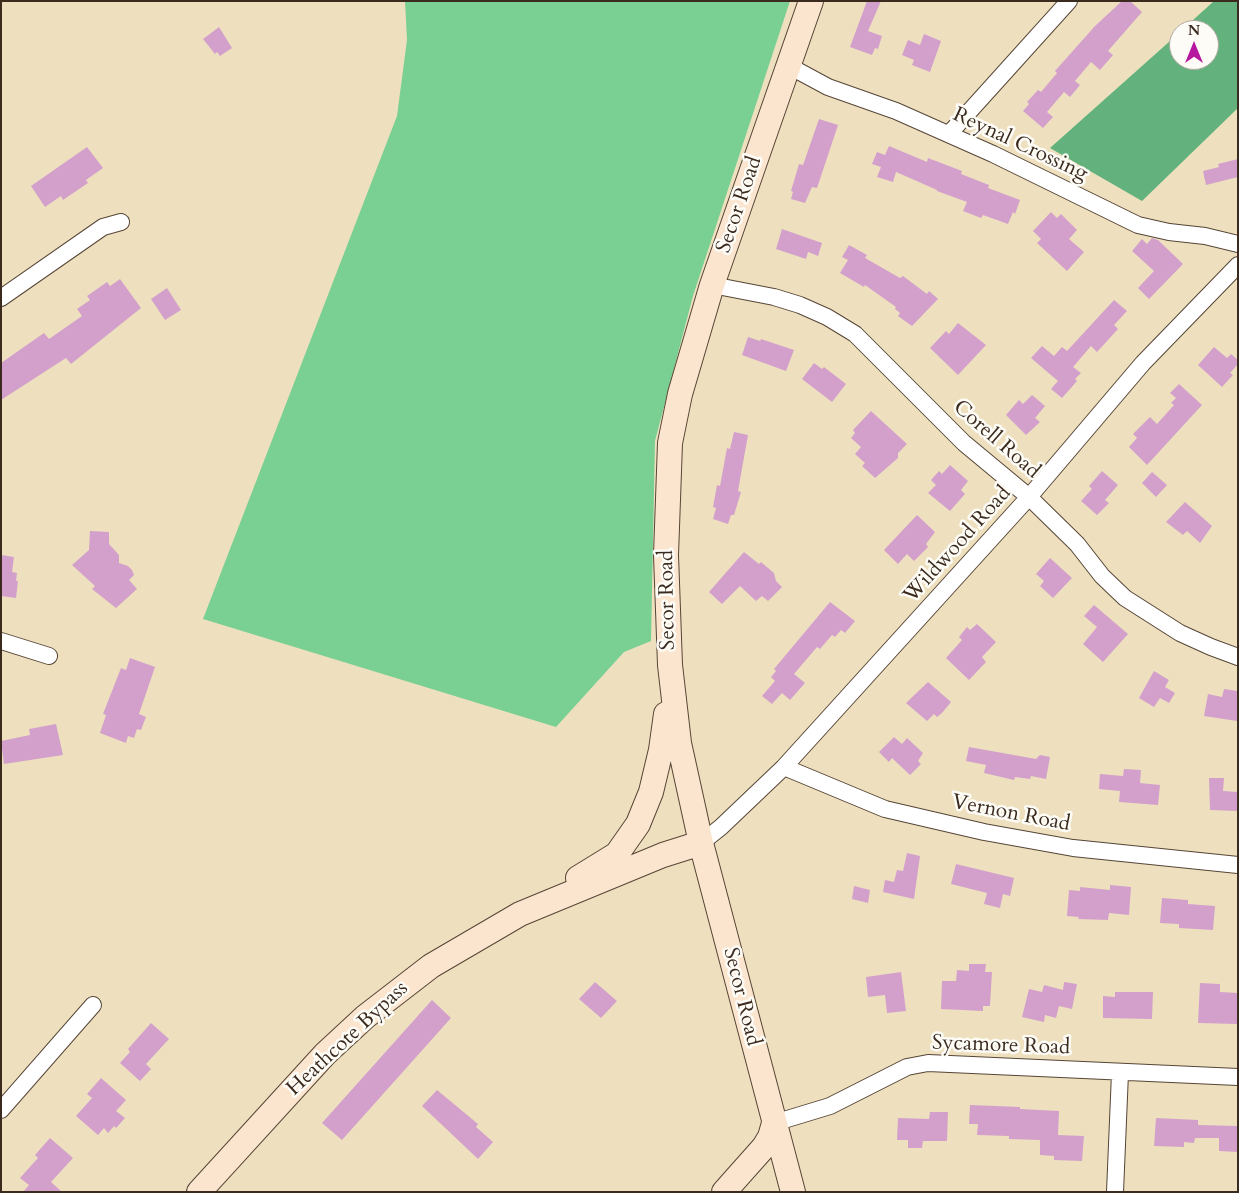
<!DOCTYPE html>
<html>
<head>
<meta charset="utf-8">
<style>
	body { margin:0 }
	#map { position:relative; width:1239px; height:1193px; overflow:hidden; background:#eee0bf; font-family:Cardo,serif }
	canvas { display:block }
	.frame { position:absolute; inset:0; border:2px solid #3b2a1e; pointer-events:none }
	.north { position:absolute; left:1169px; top:20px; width:50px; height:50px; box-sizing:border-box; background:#fdfcf7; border:1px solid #afa8a0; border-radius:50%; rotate:0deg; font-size:14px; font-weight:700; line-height:20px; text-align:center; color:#3b2a1e }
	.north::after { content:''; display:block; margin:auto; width:18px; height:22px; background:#b5179e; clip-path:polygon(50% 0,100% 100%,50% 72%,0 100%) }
</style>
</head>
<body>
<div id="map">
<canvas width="1239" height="1193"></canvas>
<div class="frame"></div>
<div class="north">N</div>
</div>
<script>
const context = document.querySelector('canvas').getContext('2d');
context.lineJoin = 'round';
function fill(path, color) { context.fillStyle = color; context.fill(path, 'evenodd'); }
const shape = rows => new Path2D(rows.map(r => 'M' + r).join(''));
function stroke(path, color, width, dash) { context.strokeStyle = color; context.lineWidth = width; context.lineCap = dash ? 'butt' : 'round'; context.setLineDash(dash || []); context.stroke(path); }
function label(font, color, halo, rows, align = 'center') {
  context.font = font + ' Cardo,serif'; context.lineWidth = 5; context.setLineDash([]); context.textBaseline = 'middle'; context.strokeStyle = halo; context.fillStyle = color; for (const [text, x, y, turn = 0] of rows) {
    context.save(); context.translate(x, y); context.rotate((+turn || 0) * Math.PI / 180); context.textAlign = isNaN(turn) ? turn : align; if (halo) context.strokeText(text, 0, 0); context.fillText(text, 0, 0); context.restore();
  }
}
const green = shape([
	[405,1,790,1,693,296,655,441,651,641,624,652,556,727,203,619,397,116,407,40]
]);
const forest = shape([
	[1214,1,1238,1,1238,108,1142,201,1050,148,1179,33,1179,60,1209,60,1209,30,1182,30]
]);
const building = shape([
	[867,1,881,1,868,31,882,36,878,49,875,48,872,55,850,47],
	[1122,1,1130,1,1142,12,1108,51,1113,55,1100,70,1091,62,1075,81,1080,85,1070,97,1064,92,1047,112,1053,117,1043,128,1023,111,1029,104,1027,102,1038,90,1041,92,1057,73,1055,71,1095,26],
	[219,27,232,48,220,56,217,52,215,54,203,39],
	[924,34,941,41,930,72,912,65,914,60,902,55,908,40,920,45],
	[819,119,838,125,817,188,812,187,805,203,791,199,793,192,791,191,799,164,803,165],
	[889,146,927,162,928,158,962,171,961,174,989,185,988,188,1020,200,1015,214,1013,212,1008,224,983,215,981,218,963,211,967,202,937,191,937,190,919,182,896,172,893,182,877,177,881,167,872,164,877,152,885,155],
	[87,147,103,168,86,180,88,183,63,200,61,196,45,207,31,186],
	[1238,159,1238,177,1206,185,1203,171,1219,167,1218,164],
	[1051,212,1057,218,1061,214,1077,230,1069,239,1084,252,1067,271,1037,243,1041,239,1033,231],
	[782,229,822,243,818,256,808,252,806,259,776,249],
	[1152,238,1158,240,1183,264,1149,299,1138,288,1154,271,1132,251,1142,239,1147,244],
	[849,245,867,255,865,258,900,278,903,276,927,294,929,291,938,299,912,326,898,316,900,313,895,309,896,307,865,285,864,287,840,273,848,260,842,257],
	[120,279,141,308,71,364,66,358,1,400,1,363,44,333,49,339,82,316,77,309,90,300,87,296,107,282,110,286],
	[167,288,181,310,165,320,151,299],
	[1114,300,1127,311,1114,325,1118,329,1097,352,1091,346,1073,367,1081,373,1075,379,1077,381,1062,398,1051,389,1058,381,1031,358,1042,346,1054,356,1062,347,1067,351],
	[958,323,986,345,958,375,930,348,946,331,949,334],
	[748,337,760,341,761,339,794,350,786,371,742,355],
	[1214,347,1227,358,1231,354,1238,360,1238,364,1230,373,1233,375,1222,387,1198,365],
	[814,363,822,369,824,367,846,384,832,402,802,379],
	[1179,384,1202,405,1147,465,1129,447,1137,438,1133,434,1150,417,1157,424,1174,405,1171,403,1176,398,1170,393],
	[1032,395,1045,406,1035,418,1040,422,1026,435,1006,415,1019,400,1023,404],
	[871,411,907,444,898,453,898,458,875,478,862,466,865,463,855,454,861,447,851,438,855,433,853,430],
	[734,432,748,435,738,491,741,492,734,515,731,515,728,524,713,519,716,508,713,507,717,485,720,486,727,448,730,449],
	[950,465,968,481,961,490,965,494,950,511,928,493,936,485,931,480,939,471,942,474],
	[1102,471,1118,485,1105,500,1109,503,1097,515,1081,501,1092,489,1089,486],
	[1152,472,1167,485,1156,497,1142,483],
	[1185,502,1212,526,1200,543,1187,531,1183,535,1166,522],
	[917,515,935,532,926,544,928,547,914,561,907,554,898,564,884,550],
	[90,531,109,532,109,544,119,555,119,563,128,566,132,570,134,575,129,580,137,589,116,608,92,589,95,586,72,565,89,550],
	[744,552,759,564,761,562,774,573,776,581,782,587,768,601,762,596,756,601,740,586,722,604,709,592],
	[1,555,14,557,12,572,17,573,16,581,18,581,16,598,1,596],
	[1050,558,1072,578,1053,598,1040,586,1044,581,1036,574],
	[830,602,855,621,845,633,841,630,835,637,832,635,820,649,817,647,794,674,805,683,790,700,782,693,772,704,762,696,775,681,771,677,776,671,774,669],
	[1094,605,1128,634,1103,662,1083,644,1097,627,1084,616],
	[977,624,996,642,982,657,986,662,969,680,946,658,962,640,959,637,967,627,970,630],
	[130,658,155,667,139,714,146,717,141,730,137,729,134,738,128,736,126,743,100,733,106,715,103,714,121,668,126,670],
	[1154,671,1169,680,1165,687,1175,693,1169,703,1160,698,1154,707,1139,698],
	[928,682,951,702,942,713,937,717,934,714,927,721,906,703],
	[1224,689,1238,691,1237,721,1204,716,1208,694,1222,697],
	[56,724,63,755,4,764,1,741,30,735,29,729],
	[894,737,902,744,907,738,923,753,918,761,921,764,910,775,892,758,889,762,879,752],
	[969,747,1036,759,1040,755,1050,757,1046,779,1031,776,1030,779,1015,777,1014,780,984,773,986,765,966,761],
	[1124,769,1141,770,1140,783,1160,785,1158,805,1119,802,1120,791,1099,789,1100,774,1123,776],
	[1209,778,1224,778,1223,791,1238,792,1238,811,1210,810],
	[907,853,920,856,914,899,883,892,885,880,894,882,897,870,903,871],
	[956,864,1014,878,1010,896,1003,894,1000,908,984,904,987,893,951,884],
	[1110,885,1131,887,1129,915,1109,913,1108,920,1078,919,1079,917,1067,916,1069,890,1080,891,1080,887,1110,890],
	[854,886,870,890,868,903,852,899],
	[1162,898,1188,900,1188,904,1215,906,1213,930,1179,928,1179,924,1160,923],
	[969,964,986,964,985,972,992,972,990,1006,983,1006,983,1011,941,1009,942,981,956,981,957,970,969,971],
	[901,972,906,1011,887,1013,885,995,868,997,866,977],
	[595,982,617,1001,601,1018,579,999],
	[1064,982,1077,984,1072,1009,1059,1006,1056,1018,1045,1015,1044,1022,1022,1017,1029,989,1042,992,1044,985,1063,990],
	[1200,983,1220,984,1220,992,1238,993,1238,1024,1198,1023],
	[1115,992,1153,992,1152,1019,1103,1018,1103,996,1115,997],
	[432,1000,451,1018,342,1140,322,1123],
	[151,1023,169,1039,146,1064,151,1069,140,1081,120,1063,130,1052,128,1049],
	[101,1078,126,1100,116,1111,125,1118,116,1128,114,1126,108,1133,104,1128,98,1135,76,1116,92,1098,87,1094],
	[437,1090,478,1124,476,1127,493,1142,478,1159,422,1106],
	[970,1105,1020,1107,1020,1109,1059,1111,1058,1135,1084,1136,1082,1161,1054,1160,1054,1156,1040,1155,1040,1140,1009,1139,1009,1136,977,1135,978,1124,969,1124],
	[930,1112,948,1112,947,1141,923,1141,922,1148,908,1148,908,1140,897,1140,898,1118,929,1119],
	[1156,1118,1198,1120,1198,1125,1238,1126,1238,1152,1219,1151,1219,1138,1195,1138,1194,1143,1184,1142,1184,1147,1154,1146],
	[50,1138,73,1158,51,1182,62,1192,23,1192,29,1185,20,1178,38,1158,35,1155]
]);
const street = shape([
	[789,66,828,87,896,111,993,154,1138,225,1169,232,1205,236,1238,244],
	[949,134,1069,1],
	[712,285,774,297,800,305,827,317,855,334,964,443,1029,497,1077,544,1102,576,1125,598,1180,633,1211,647,1238,657],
	[1,298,103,227,121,222],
	[1,641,49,656],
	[784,767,885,809,984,832,1073,848,1238,865],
	[701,843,721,827,784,767,1029,497,1143,363,1238,265],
	[1,1110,93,1005],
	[774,1123,830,1106,907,1067,928,1063,1238,1077],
	[1115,1192,1120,1073]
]);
const secondary = shape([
	[578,878,617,854,638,824,651,792,661,750,666,714],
	[199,1192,325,1054,365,1017,431,966,520,914,663,855,701,843],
	[724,1192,764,1147,770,1137,774,1123],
	[793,1192,701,843,679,743,670,665,666,555,670,443,680,394,712,285,811,1]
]);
const streetNames = [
	["Reynal Crossing",1020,145,25],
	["Secor Road",740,205,-71],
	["Corell Road",996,440,41],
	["Wildwood Road",958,545,-48],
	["Secor Road",668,600,-91],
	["Vernon Road",1011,814,11],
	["Secor Road",741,997,76],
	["Heathcote Bypass",348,1039,-43],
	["Sycamore Road",1001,1046,2]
];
fill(green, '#7acf93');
fill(forest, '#63b27d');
fill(building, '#d2a0cb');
stroke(street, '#564536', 18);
stroke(secondary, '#564536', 26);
stroke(street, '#fff', 16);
stroke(secondary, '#fce5cf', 24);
label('21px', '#3b2a1e', '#fdfcf7', streetNames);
</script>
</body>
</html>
